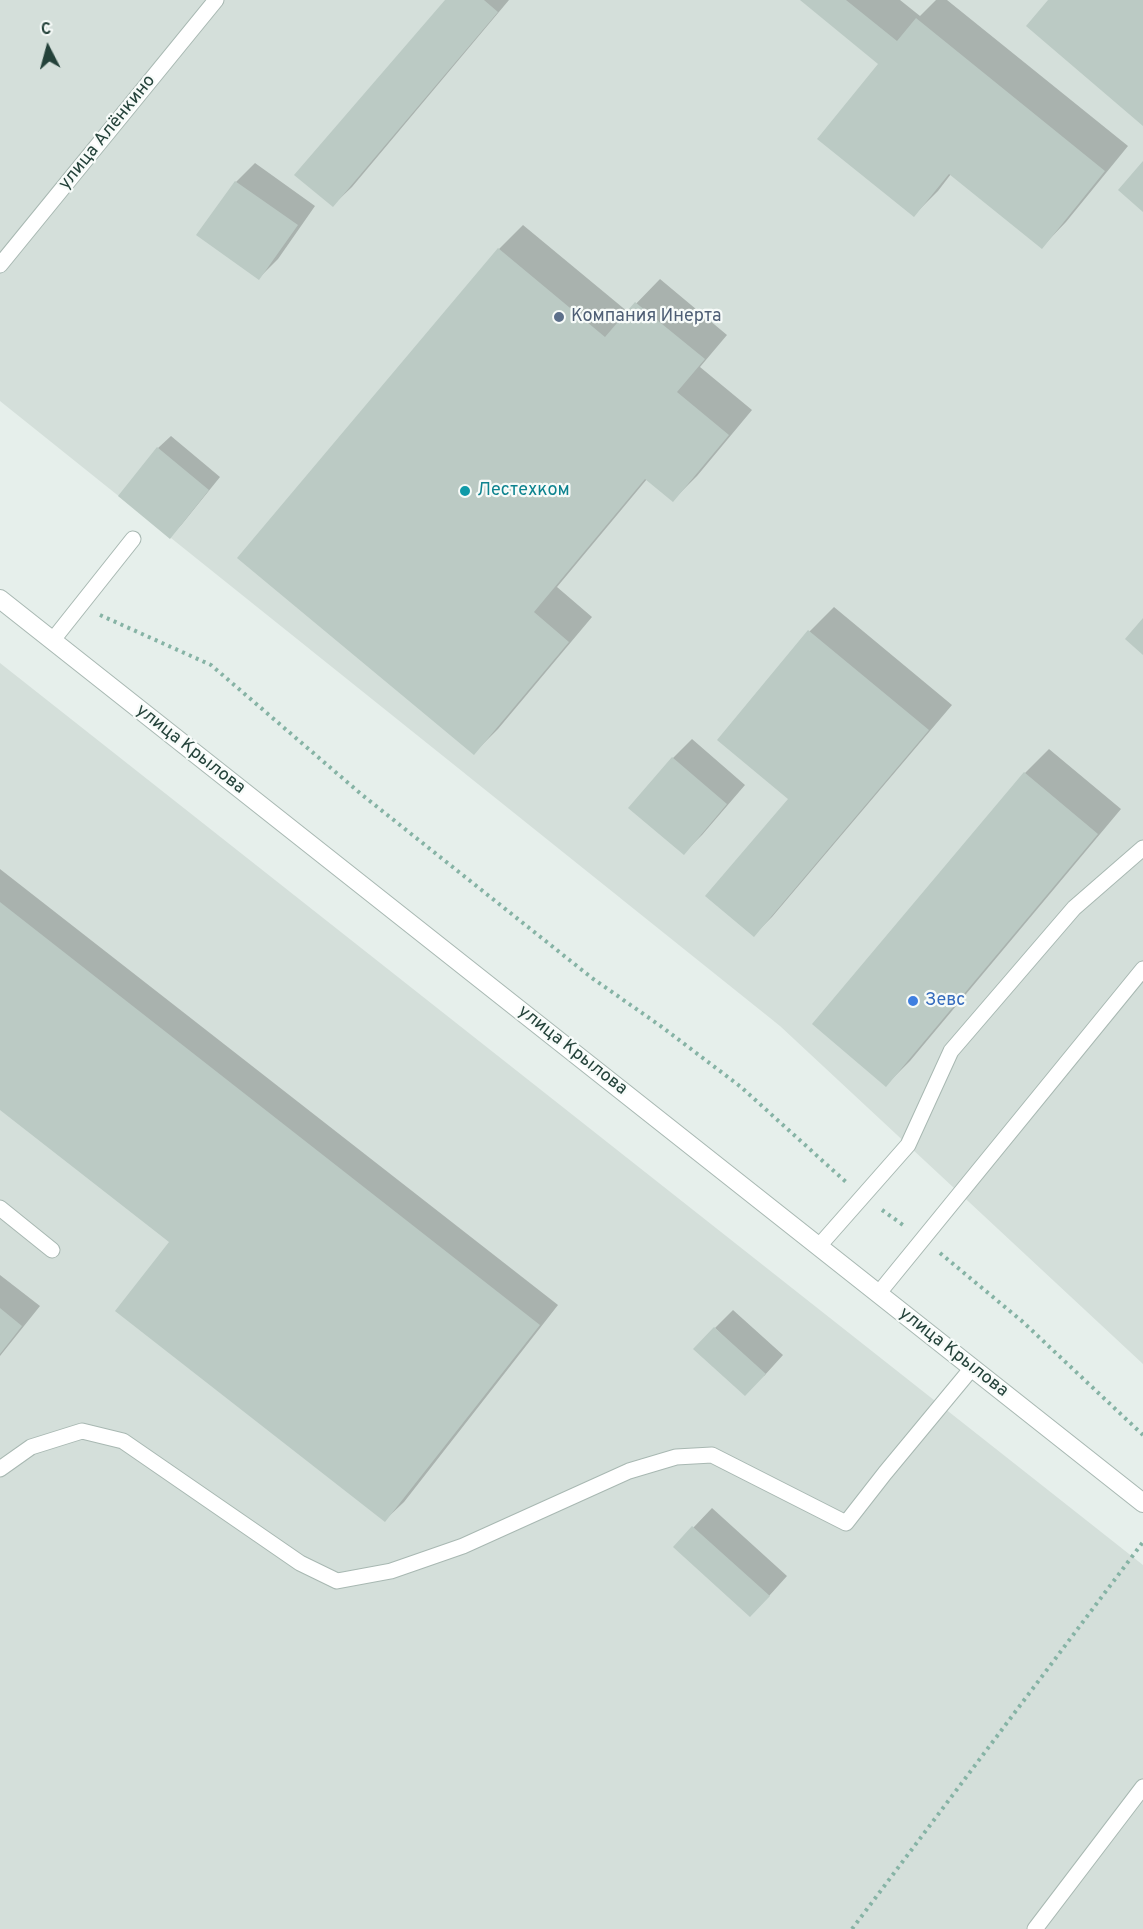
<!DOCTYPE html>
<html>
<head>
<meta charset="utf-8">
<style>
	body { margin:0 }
	#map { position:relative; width:1143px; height:1929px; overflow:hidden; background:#e6efeb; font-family:Overpass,sans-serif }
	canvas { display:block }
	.north { position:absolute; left:18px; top:18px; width:60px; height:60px; -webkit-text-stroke:4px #f7fbf9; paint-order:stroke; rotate:354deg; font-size:16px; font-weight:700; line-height:24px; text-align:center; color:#24423a }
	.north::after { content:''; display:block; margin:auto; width:21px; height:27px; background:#24423a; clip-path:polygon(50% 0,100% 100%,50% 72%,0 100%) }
</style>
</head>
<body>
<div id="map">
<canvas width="1143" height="1929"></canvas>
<div class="north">С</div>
</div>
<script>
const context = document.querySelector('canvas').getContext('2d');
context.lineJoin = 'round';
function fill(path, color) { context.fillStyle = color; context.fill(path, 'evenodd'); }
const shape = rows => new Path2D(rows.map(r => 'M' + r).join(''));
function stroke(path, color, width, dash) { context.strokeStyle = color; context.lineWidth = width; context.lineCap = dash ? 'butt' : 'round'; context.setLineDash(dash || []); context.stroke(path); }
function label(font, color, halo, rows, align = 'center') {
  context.font = font + ' Overpass,sans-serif'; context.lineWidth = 4.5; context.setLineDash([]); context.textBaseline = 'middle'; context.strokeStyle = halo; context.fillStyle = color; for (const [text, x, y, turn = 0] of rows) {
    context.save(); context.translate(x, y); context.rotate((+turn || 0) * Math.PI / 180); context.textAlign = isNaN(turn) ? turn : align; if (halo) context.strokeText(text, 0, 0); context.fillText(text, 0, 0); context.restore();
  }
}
const built = shape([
	[0,0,1143,0,1143,1364,780,1026,0,401],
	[0,663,1143,1565,1143,1929,0,1929]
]);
const shadow = shape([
	[447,0,509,0,352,187,333,205],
	[802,0,900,0,920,16,936,0,947,0,1128,146,1066,222,1042,247,951,174,938,191,914,215,880,63],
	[255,163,315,206,278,259,259,278,198,235,236,182],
	[523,225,628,312,660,279,727,335,700,367,752,410,697,476,673,500,647,479,557,587,592,617,498,729,474,753,239,558,499,249],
	[171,436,220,477,182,524,170,537,158,448],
	[834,607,952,705,772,917,754,935,790,799,719,740,810,631],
	[692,739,745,785,702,835,684,853,631,808,673,758],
	[1049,749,1121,809,910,1061,886,1085,1025,773],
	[0,869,558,1305,404,1502,385,1520,171,1242,0,1108],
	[0,1275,40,1306,0,1356],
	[733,1310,783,1355,764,1376,715,1328],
	[712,1508,787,1576,769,1596,675,1547]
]);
const building = shape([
	[445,0,484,0,498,12,333,207,294,175],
	[800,0,846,0,897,41,916,18,1105,171,1042,249,949,174,914,217,817,139,878,64],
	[1048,0,1143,0,1143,126,1026,26],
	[1143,161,1143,212,1118,190],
	[235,181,298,225,259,280,196,235],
	[498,248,605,337,635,302,705,359,677,392,729,435,673,502,645,479,534,612,569,642,474,755,237,558],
	[157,447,209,490,170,539,118,496],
	[1143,618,1143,655,1125,639],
	[808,630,929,730,754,937,705,896,788,799,717,740],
	[672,757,727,804,684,855,628,808],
	[1024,772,1098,834,886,1087,812,1024],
	[0,902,540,1325,385,1522,115,1311,169,1242,0,1110],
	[0,1308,22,1326,0,1354],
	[714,1327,766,1374,745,1396,693,1349],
	[692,1526,770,1596,750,1617,673,1547]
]);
const path = shape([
	[100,615,211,665,361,794,592,978,662,1027,741,1087,846,1182],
	[882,1210,903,1225],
	[940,1253,1023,1322,1143,1435],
	[852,1929,1143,1542]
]);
const service = shape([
	[0,265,216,0],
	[52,641,133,539],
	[0,1208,52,1250],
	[819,1246,908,1145,951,1051,1074,908,1143,848],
	[878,1294,1143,969],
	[0,1469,31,1447,82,1431,123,1441,300,1563,337,1581,391,1571,463,1546,629,1471,676,1457,712,1455,846,1523,885,1473,972,1368],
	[1035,1929,1143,1787]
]);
const tertiary = shape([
	[0,599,1143,1503]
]);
const markers = [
	[559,317,6,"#5c6f8a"],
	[465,491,6,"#0f9aa8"],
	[913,1001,6,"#3f7fe0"]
];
const streetNames = [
	["улица Алёнкино",108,133,-51],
	["улица Крылова",190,750,38],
	["улица Крылова",572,1051,38],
	["улица Крылова",953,1353,38]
];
const serviceNames = [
	["Компания Инерта",571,317]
];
const cultureNames = [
	["Лестехком",477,491]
];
const shopNames = [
	["Зевс",925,1001]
];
fill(built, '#d4dfda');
fill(shadow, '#0003');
fill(building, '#bbcac4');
stroke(service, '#a8b8b2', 17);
stroke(tertiary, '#a8b8b2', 20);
stroke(path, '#86b3a5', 4, [3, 4.5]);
stroke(service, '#fff', 15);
stroke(tertiary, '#fff', 18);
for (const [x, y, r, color] of markers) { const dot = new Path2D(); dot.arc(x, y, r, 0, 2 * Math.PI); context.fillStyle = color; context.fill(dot); stroke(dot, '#f7fbf9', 2); }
label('18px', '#24423a', '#f7fbf9', streetNames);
label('18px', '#4e5e75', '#f7fbf9', serviceNames, 'left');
label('18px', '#0d838f', '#f7fbf9', cultureNames, 'left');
label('18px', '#366cbe', '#f7fbf9', shopNames, 'left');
</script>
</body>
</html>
